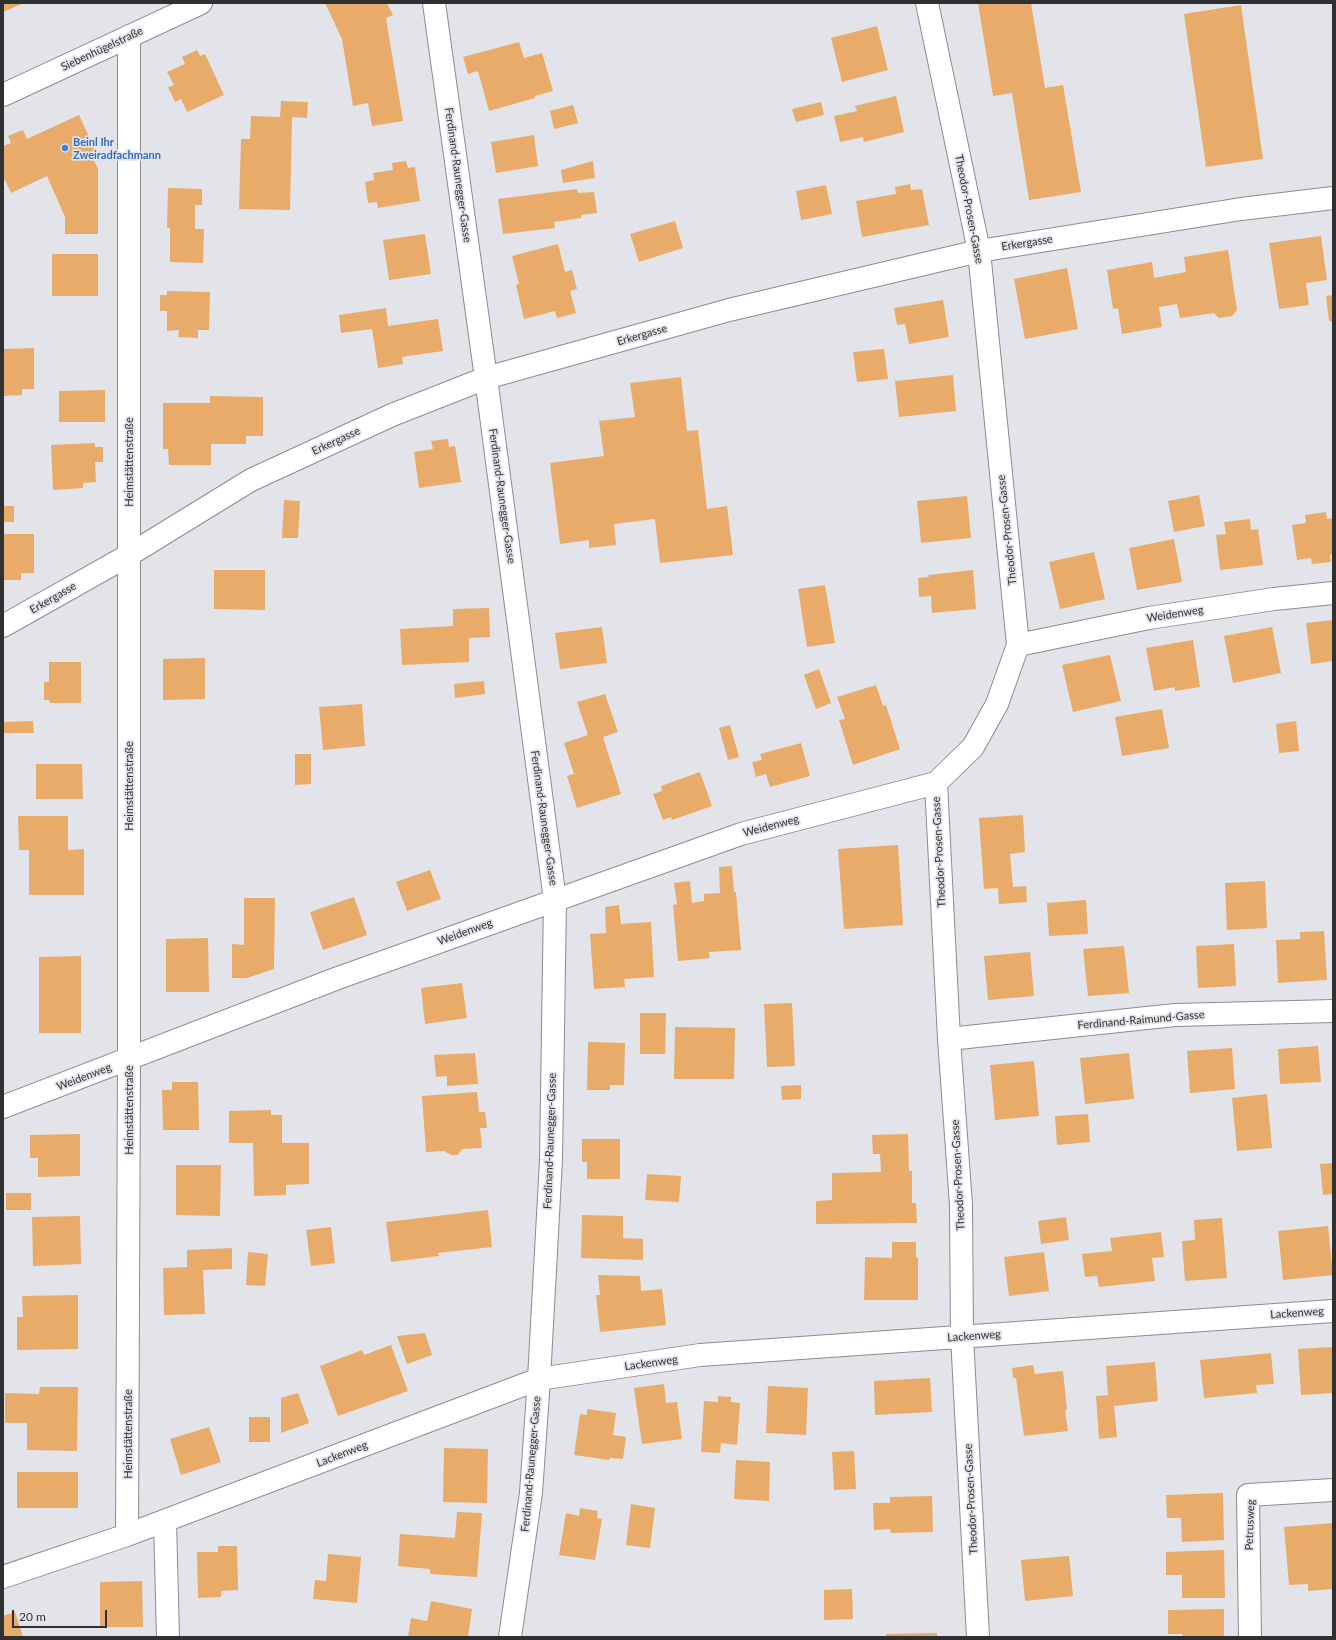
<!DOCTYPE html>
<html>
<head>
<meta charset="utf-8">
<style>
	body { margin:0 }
	#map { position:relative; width:1336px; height:1640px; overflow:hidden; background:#e2e4e9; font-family:Lato,sans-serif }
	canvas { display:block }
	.frame { position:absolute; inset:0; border:4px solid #2f3032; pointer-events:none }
	.scale { position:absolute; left:12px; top:1610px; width:95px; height:18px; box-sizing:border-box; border:2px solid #2f3032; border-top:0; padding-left:5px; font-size:12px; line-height:14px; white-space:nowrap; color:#2f3032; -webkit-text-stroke:3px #e2e4e9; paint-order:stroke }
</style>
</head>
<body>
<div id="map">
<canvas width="1336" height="1640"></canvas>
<div class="frame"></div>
<div class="scale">20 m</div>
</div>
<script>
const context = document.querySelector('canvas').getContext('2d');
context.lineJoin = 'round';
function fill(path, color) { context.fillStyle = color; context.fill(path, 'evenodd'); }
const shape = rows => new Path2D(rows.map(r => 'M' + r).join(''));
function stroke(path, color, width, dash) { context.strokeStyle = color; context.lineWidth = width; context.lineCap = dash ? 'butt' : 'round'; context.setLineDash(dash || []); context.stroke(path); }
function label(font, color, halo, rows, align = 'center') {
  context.font = font + ' Lato,sans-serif'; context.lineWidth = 3.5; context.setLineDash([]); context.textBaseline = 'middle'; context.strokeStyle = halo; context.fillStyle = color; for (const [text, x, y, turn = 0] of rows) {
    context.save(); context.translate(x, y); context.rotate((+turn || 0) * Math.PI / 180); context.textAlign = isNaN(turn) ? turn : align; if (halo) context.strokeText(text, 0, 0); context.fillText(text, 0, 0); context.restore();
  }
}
const building = shape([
	[3,3,24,3,3,12],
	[325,3,387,3,393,15,386,18,403,121,372,126,368,103,353,106,342,39],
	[978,3,1031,3,1045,88,1063,85,1081,192,1029,200,1012,93,993,96],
	[1241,5,1263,159,1206,167,1184,14],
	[877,26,888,70,842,82,831,38],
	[519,42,524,58,542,53,553,91,535,96,535,98,489,111,478,71,468,74,463,57],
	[197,50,200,56,205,54,224,95,187,112,181,99,175,102,168,87,174,85,167,72,185,64,182,57],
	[896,96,904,132,864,142,863,137,840,142,834,116,857,111,855,106],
	[281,101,308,102,307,118,292,117,290,210,239,209,241,139,250,139,251,116,280,117],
	[821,102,824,115,796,122,792,109],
	[573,105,578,123,554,129,550,111],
	[79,115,96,152,91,154,98,169,98,234,65,234,65,217,47,176,11,193,5,180,3,181,3,146,11,143,8,136,23,130,27,139],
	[534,135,538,166,496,173,491,142],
	[406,161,408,168,415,167,420,201,378,208,377,202,368,203,365,182,374,180,373,173,393,170,392,163],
	[593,161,595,178,563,183,561,170],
	[910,184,911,190,922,189,929,225,862,237,856,201,896,194,895,187],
	[826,185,832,214,801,220,796,191],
	[168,188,202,189,202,205,195,205,195,229,204,229,203,263,170,262,170,228,167,228],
	[577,189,578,193,594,192,597,213,581,215,581,218,554,222,555,228,503,234,498,199],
	[675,221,683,248,639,262,630,234],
	[425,234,431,274,389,280,383,240],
	[1321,236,1327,280,1306,283,1309,305,1279,309,1269,243],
	[558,244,565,272,572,270,577,289,570,291,576,313,557,318,555,311,524,319,516,285,519,284,512,256],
	[1228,250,1237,310,1232,316,1219,318,1214,313,1180,318,1177,304,1159,307,1162,327,1122,334,1118,308,1113,309,1107,270,1152,262,1154,278,1186,272,1184,257],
	[52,254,98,254,98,296,52,296],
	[1067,268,1078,329,1025,339,1014,279],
	[167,291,210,292,209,330,198,330,198,338,178,337,179,330,167,331,167,311,160,311,160,295,167,295],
	[1333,295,1333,321,1329,321,1326,296],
	[943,300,949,337,909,344,905,324,897,325,894,308],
	[386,308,388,326,438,319,443,351,402,357,403,364,378,368,372,329,341,333,339,315],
	[34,348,34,389,22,389,22,395,3,396,3,349],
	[884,349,888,379,857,382,853,352],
	[953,375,956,411,899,417,895,381],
	[681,377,687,431,698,430,707,509,727,506,733,555,660,563,655,519,614,524,616,545,589,548,589,540,560,544,550,463,604,456,599,421,635,417,630,383],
	[105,390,105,422,59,422,59,391],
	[210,396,263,397,263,436,246,436,246,444,211,444,211,465,169,465,168,449,163,449,163,403,210,403],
	[448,439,449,447,455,446,461,482,419,488,414,452,433,449,431,441],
	[95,443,95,447,103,447,103,462,95,462,96,482,83,483,83,488,53,490,51,445],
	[1199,495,1205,526,1174,532,1168,501],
	[967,496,971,538,921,543,917,501],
	[284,500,300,501,298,538,282,538],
	[3,506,14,506,14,522,3,522],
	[1326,512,1327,519,1333,518,1333,554,1330,555,1331,562,1312,564,1311,558,1297,560,1292,525,1306,523,1305,515],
	[1250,519,1251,530,1258,529,1263,565,1220,570,1216,535,1226,534,1224,522],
	[3,534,34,534,34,573,21,573,21,580,3,580],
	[1174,539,1182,582,1137,590,1129,548],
	[1094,552,1105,599,1060,609,1049,562],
	[214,570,265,570,265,610,214,609],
	[973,570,976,609,932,613,931,596,919,597,918,578,929,577,928,575],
	[825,585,835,643,807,647,798,589],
	[489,608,490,637,469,638,469,662,402,665,400,629,453,626,453,609],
	[1333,620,1333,661,1311,664,1306,623],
	[602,627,607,663,560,669,555,633],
	[1272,627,1281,673,1233,683,1224,636],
	[1193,640,1200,687,1175,691,1175,687,1154,691,1146,648],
	[1110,655,1121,701,1073,712,1062,665],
	[205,658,205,699,163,700,163,659],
	[49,662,81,662,81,703,50,703,49,700,44,700,44,682,49,682],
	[819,669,831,703,816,709,804,675],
	[484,681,485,694,455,698,454,684],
	[876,685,883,706,886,705,900,749,853,765,839,720,845,719,837,697],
	[605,694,618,732,603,737,621,794,577,808,567,776,574,774,564,743,588,735,577,702],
	[362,704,365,746,323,750,319,707],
	[1162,709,1169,748,1122,756,1115,717],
	[33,721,34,733,4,733,4,722],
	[1296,721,1299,751,1279,753,1276,724],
	[730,725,739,757,728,760,719,728],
	[801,743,810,776,770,787,766,774,756,777,752,762,762,760,760,754],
	[295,754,311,754,311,784,295,785],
	[36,764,82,764,83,799,36,799],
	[700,772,712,806,672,820,671,817,663,820,653,794,662,791,661,786],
	[1023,815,1025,852,1010,854,1013,887,1026,886,1027,902,999,904,998,888,984,889,979,818],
	[18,816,68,816,68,850,84,849,84,895,29,895,29,850,19,850],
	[898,845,903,925,844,929,838,849],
	[732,866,734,892,736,892,741,950,709,952,710,958,678,961,673,905,677,904,674,883,690,881,692,903,704,901,704,894,720,893,719,867],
	[430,870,441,899,407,911,396,882],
	[1265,881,1267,928,1227,930,1225,883],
	[354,897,367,935,323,950,310,912],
	[244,898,275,898,274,969,247,978,232,978,232,944,244,945],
	[1086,900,1088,934,1049,936,1047,903],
	[619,905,621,924,651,922,654,977,624,979,625,987,594,989,590,934,606,933,605,907],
	[1324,931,1327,980,1278,983,1276,940,1300,939,1300,932],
	[208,938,209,992,166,992,166,939],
	[1234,944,1236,986,1198,988,1196,946],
	[1124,946,1129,993,1088,996,1083,949],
	[1030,952,1034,996,988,1000,984,956],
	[81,956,81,1033,39,1033,39,957],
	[462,983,467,1018,425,1024,421,988],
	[792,1003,795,1066,767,1067,764,1004],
	[640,1013,666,1013,665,1054,640,1054],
	[675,1027,735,1028,734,1079,674,1079],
	[588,1042,625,1043,624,1085,610,1085,610,1090,587,1090],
	[1318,1046,1321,1082,1280,1084,1278,1049],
	[1232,1048,1235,1089,1190,1093,1187,1051],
	[475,1053,478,1084,447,1086,447,1076,436,1077,434,1055],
	[1129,1053,1134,1099,1085,1104,1080,1058],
	[1034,1061,1039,1116,995,1120,990,1065],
	[172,1082,198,1082,199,1130,163,1130,162,1090,172,1090],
	[801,1085,801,1099,782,1100,781,1086],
	[477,1092,479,1112,485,1112,487,1128,480,1128,482,1148,462,1149,458,1155,451,1155,444,1151,426,1152,422,1096],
	[1267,1094,1272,1148,1237,1151,1232,1098],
	[271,1110,271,1115,282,1115,282,1143,309,1143,309,1184,286,1185,286,1195,254,1196,253,1143,229,1143,229,1111],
	[1088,1114,1090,1142,1057,1145,1055,1116],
	[80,1134,80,1176,38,1177,38,1158,30,1158,30,1135],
	[908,1134,909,1171,912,1171,912,1203,916,1203,917,1223,816,1224,816,1201,832,1200,832,1173,881,1172,880,1154,873,1154,872,1135],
	[582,1139,620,1139,620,1179,587,1179,587,1162,582,1162],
	[1333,1163,1333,1194,1323,1195,1320,1164],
	[176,1165,221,1165,220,1216,176,1215],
	[647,1174,681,1176,679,1202,645,1200],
	[6,1193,31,1193,31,1210,6,1210],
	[488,1210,492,1247,438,1253,439,1256,391,1262,386,1222],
	[582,1215,623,1216,623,1238,643,1239,643,1260,581,1258],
	[80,1216,81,1264,33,1266,32,1217],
	[1066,1217,1069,1240,1041,1244,1038,1221],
	[1222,1218,1227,1278,1185,1281,1182,1241,1195,1240,1194,1220],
	[1328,1226,1333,1275,1283,1280,1278,1231],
	[331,1227,335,1263,311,1266,306,1230],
	[1161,1232,1164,1257,1152,1258,1155,1281,1099,1287,1097,1276,1085,1277,1082,1254,1112,1251,1110,1238],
	[892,1242,916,1242,916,1257,918,1258,918,1300,864,1300,865,1257,892,1258],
	[232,1248,232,1269,203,1270,205,1314,164,1315,163,1268,187,1267,187,1250],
	[248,1252,268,1254,265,1286,246,1285],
	[1044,1252,1049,1291,1009,1296,1004,1257],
	[598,1275,640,1276,641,1291,662,1289,666,1325,600,1332,596,1295,600,1295],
	[78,1295,78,1349,17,1350,17,1317,23,1317,22,1296],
	[425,1333,432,1355,407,1364,397,1336],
	[391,1345,408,1391,338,1416,320,1366,362,1350,364,1355],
	[1333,1347,1333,1393,1301,1395,1298,1349],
	[1271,1353,1274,1384,1256,1385,1257,1393,1204,1398,1200,1360],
	[1155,1362,1158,1401,1114,1406,1117,1437,1099,1439,1096,1396,1108,1395,1106,1366],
	[1033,1365,1035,1374,1063,1371,1067,1410,1065,1410,1068,1431,1024,1436,1016,1378,1013,1378,1012,1368],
	[930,1378,932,1412,875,1415,874,1381],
	[664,1384,666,1403,677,1402,682,1439,642,1444,634,1388],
	[768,1386,808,1388,806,1435,766,1433],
	[40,1387,78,1387,77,1451,27,1450,27,1423,5,1423,5,1393,39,1394],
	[298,1393,309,1423,281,1433,281,1398],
	[718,1396,731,1397,731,1402,740,1403,737,1445,721,1443,720,1453,701,1452,704,1401,718,1402],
	[587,1409,616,1413,613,1435,626,1437,623,1459,610,1458,609,1460,574,1455,580,1414,587,1415],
	[249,1417,270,1417,270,1442,249,1442],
	[209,1427,221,1462,181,1475,170,1439],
	[444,1448,488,1449,487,1503,443,1502],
	[854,1451,856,1489,834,1490,832,1452],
	[736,1460,770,1462,769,1501,734,1499],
	[17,1472,78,1472,78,1508,17,1508],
	[1223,1493,1224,1540,1182,1542,1181,1518,1167,1518,1166,1495],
	[932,1496,933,1532,891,1533,890,1529,874,1530,873,1503,890,1503,890,1497],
	[631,1504,655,1508,650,1548,626,1545],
	[580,1508,598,1511,597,1518,602,1519,595,1560,559,1555,566,1513,579,1516],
	[457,1512,482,1513,477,1577,430,1574,430,1569,398,1566,400,1534,455,1538],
	[1333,1523,1333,1589,1308,1591,1308,1584,1289,1585,1284,1527],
	[218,1546,237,1546,238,1590,221,1591,221,1597,198,1598,197,1552,218,1552],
	[1224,1550,1225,1598,1182,1598,1182,1575,1166,1575,1166,1552],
	[328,1554,361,1557,357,1603,313,1599,315,1580,326,1581],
	[1069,1556,1073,1596,1025,1601,1021,1560],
	[142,1581,143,1627,100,1627,100,1582],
	[852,1589,853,1619,824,1620,824,1590],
	[431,1601,472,1609,468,1637,408,1637,411,1618,427,1621],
	[1224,1609,1224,1637,1183,1637,1182,1634,1168,1634,1168,1610],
	[15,1612,23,1637,3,1637,3,1616],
	[937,1633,937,1637,886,1637,886,1634]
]);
const minor = shape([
	[434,3,486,378,555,900,551,1160,539,1379,531,1493,510,1637],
	[927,3,979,251,1018,645,997,704,973,747,936,783,949,1039,961,1205,962,1336,978,1637],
	[3,95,201,3],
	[3,626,129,555,251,480,392,415,486,378,729,310,979,251,1241,209,1333,198],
	[1018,645,1149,618,1274,599,1333,593],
	[949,1039,1175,1015,1333,1011],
	[3,1107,338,978,741,834,936,783],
	[165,1521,168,1637],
	[127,1535,129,1060,129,36],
	[3,1577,127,1535,539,1379,700,1355,1333,1311],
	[1250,1637,1248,1495,1333,1490]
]);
const markers = [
	[65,148,4,"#3f7fe0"]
];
const streetNames = [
	["Siebenhügelstraße",102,49,-25],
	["Ferdinand-Raunegger-Gasse",458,175,82],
	["Theodor-Prosen-Gasse",969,209,79],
	["Erkergasse",1027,243,-9],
	["Erkergasse",642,335,-16],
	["Erkergasse",336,441,-25],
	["Heimstättenstraße",129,462,-90],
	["Ferdinand-Raunegger-Gasse",502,496,82],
	["Theodor-Prosen-Gasse",1007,530,-96],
	["Erkergasse",53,598,-30],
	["Weidenweg",1175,614,-9],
	["Heimstättenstraße",129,786,-90],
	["Ferdinand-Raunegger-Gasse",544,818,82],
	["Weidenweg",771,826,-15],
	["Theodor-Prosen-Gasse",939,852,-93],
	["Weidenweg",465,932,-20],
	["Ferdinand-Raimund-Gasse",1141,1020,-5],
	["Weidenweg",84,1077,-21],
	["Heimstättenstraße",129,1110,-90],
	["Ferdinand-Raunegger-Gasse",550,1141,-88],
	["Theodor-Prosen-Gasse",958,1175,-93],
	["Lackenweg",1297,1313,-4],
	["Lackenweg",974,1336,-4],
	["Lackenweg",651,1363,-8],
	["Heimstättenstraße",128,1434,-90],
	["Lackenweg",342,1454,-21],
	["Ferdinand-Raunegger-Gasse",531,1464,-85],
	["Theodor-Prosen-Gasse",971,1499,-93],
	["Petrusweg",1250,1525,-88]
];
const shopNames = [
	["Beinl Ihr",73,142],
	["Zweiradfachmann",73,155]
];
fill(building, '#e9ab6a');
stroke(minor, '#8a8c90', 24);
stroke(minor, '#fff', 22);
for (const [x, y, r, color] of markers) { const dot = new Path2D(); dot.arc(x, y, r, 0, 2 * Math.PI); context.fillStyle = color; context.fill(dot); stroke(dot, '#e2e4e9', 1.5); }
label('11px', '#2f3032', '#e2e4e9', streetNames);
label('bold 11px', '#366cbe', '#e2e4e9', shopNames, 'left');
</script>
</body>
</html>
